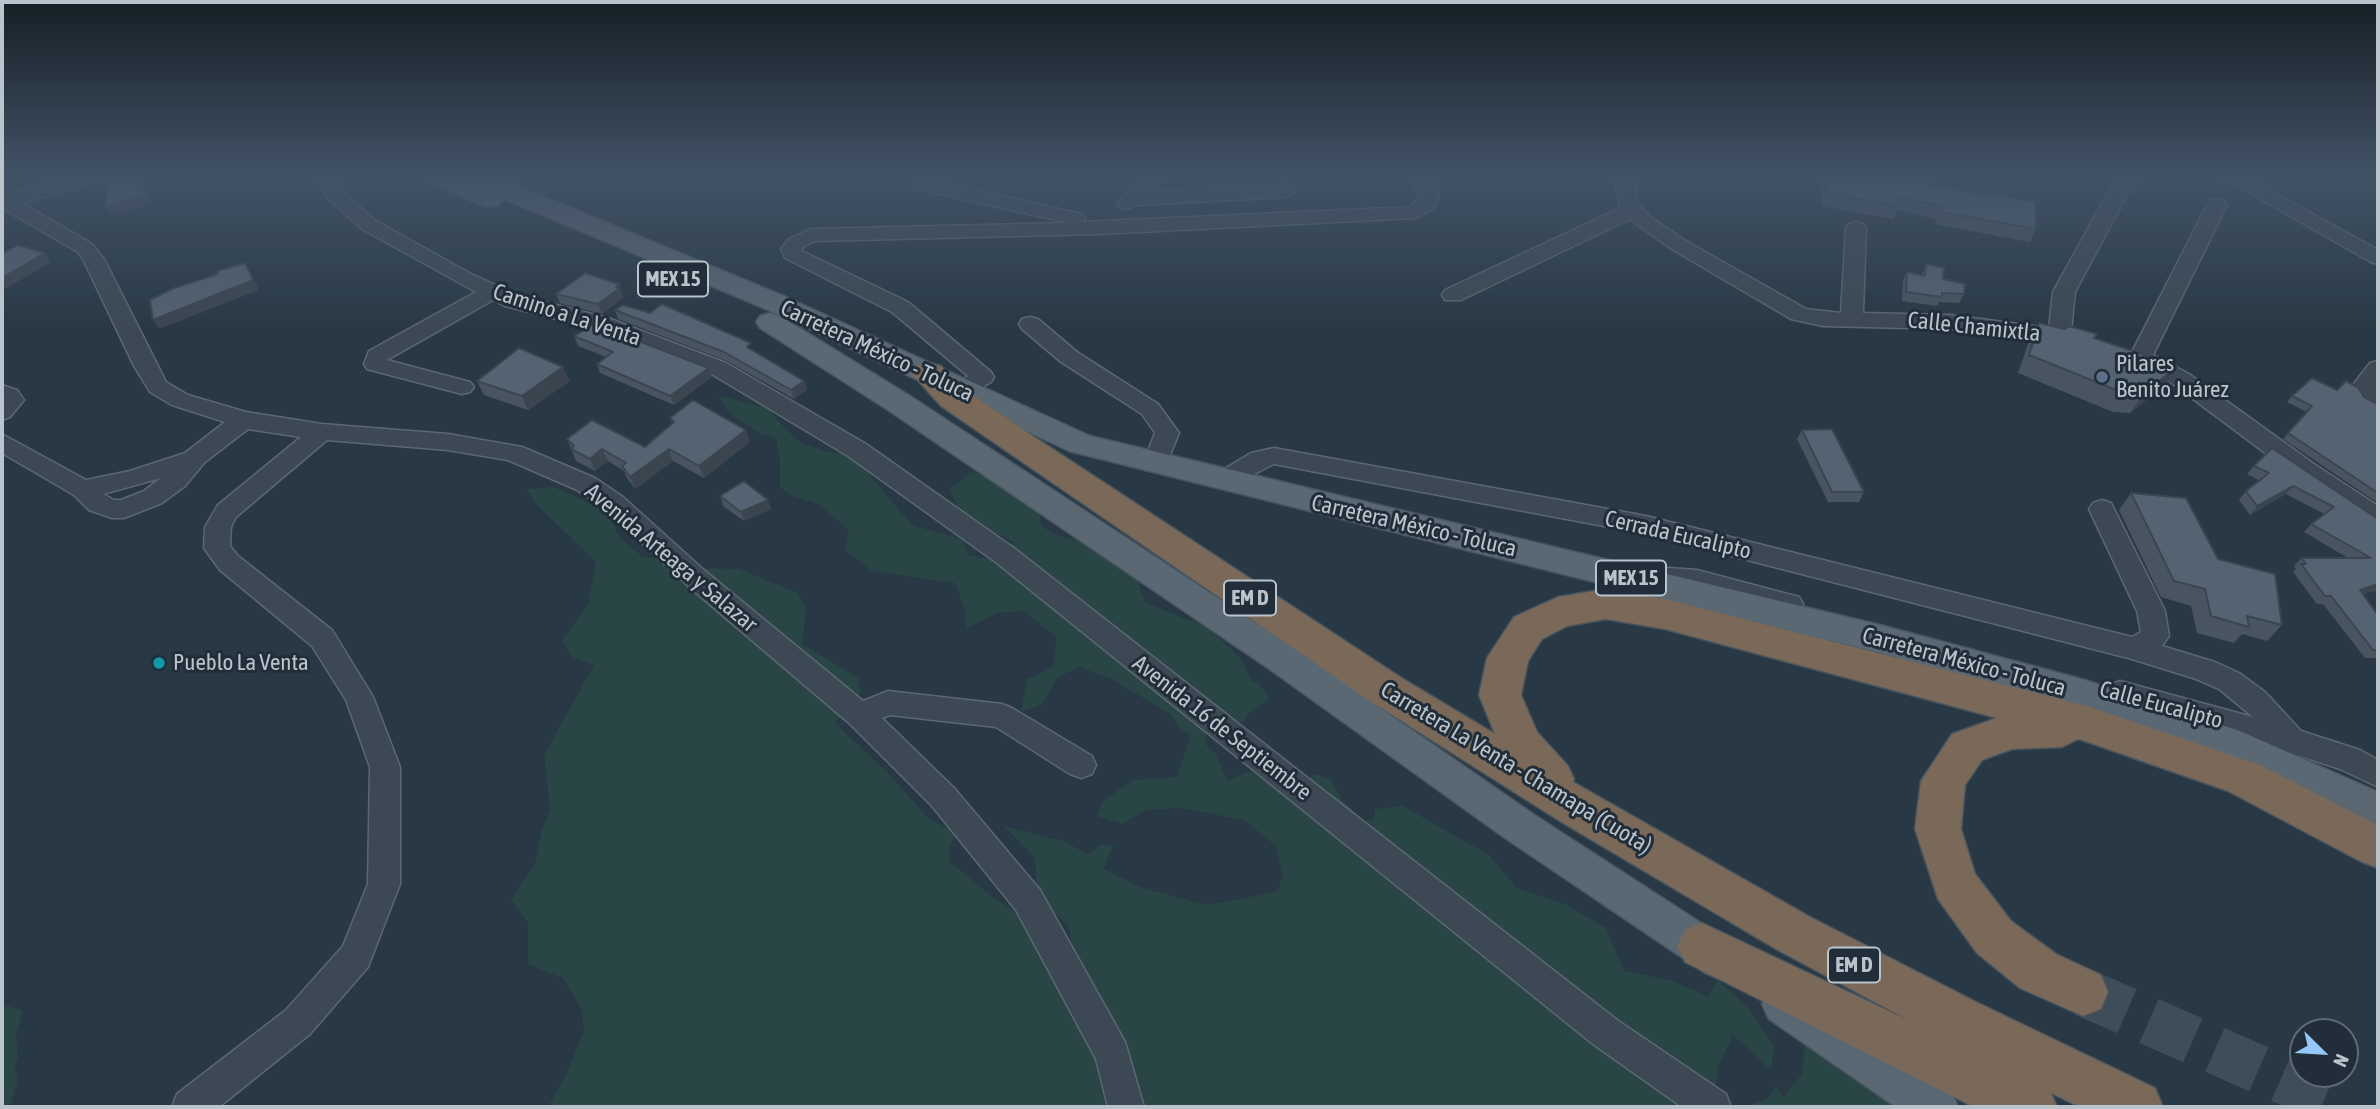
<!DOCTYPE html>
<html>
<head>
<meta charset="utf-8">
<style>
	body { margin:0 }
	#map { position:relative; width:2380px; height:1109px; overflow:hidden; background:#283844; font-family:"Asap Condensed",sans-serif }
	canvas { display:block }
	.frame { position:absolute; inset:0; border:4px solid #bac4cd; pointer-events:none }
	.north { position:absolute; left:2289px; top:1018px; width:70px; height:70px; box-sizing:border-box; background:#212e39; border:2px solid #5e6a74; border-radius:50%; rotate:114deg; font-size:19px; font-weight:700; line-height:28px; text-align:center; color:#bac4cd }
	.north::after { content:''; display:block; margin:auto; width:24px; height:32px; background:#94c8f8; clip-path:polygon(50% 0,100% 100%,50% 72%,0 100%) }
</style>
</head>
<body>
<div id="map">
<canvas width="2380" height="1109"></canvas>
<div class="frame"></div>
<div class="north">N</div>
</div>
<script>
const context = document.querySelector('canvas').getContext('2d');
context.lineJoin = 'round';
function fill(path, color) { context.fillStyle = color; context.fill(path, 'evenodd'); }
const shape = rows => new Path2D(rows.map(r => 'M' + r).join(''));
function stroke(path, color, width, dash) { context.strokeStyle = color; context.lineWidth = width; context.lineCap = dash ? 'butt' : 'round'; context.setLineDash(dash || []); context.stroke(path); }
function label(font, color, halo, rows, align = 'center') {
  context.font = font + ' "Asap Condensed",sans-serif'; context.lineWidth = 6; context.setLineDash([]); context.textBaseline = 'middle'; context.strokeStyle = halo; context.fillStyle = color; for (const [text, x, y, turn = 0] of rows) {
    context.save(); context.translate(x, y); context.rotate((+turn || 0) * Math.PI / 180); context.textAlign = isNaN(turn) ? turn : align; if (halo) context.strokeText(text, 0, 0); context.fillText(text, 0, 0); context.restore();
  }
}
const green = shape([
	[717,395,770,409,777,420,801,443,828,452,853,455,912,525,963,540,968,555,993,560,994,548,1016,543,962,517,950,489,972,471,1038,500,1041,525,1053,534,1118,553,1133,570,1146,603,1209,628,1240,658,1252,681,1258,683,1270,698,1248,714,1244,722,1231,723,1221,719,1206,732,1206,745,1216,754,1227,780,1251,771,1289,793,1314,774,1331,779,1341,799,1352,809,1354,824,1375,818,1375,809,1403,806,1489,855,1517,888,1565,904,1606,928,1624,971,1670,980,1708,996,1718,980,1747,1006,1774,1046,1771,1070,1733,1035,1718,1067,1715,1091,1704,1094,1703,1107,548,1107,566,1075,584,1031,582,1010,564,979,528,964,528,923,511,900,536,862,541,833,550,809,544,755,594,665,572,657,562,640,588,605,596,562,536,504,527,489,554,487,608,512,619,537,643,557,673,559,698,568,739,569,798,593,806,609,802,644,858,678,861,691,835,723,888,773,928,818,956,833,950,847,949,861,994,898,1022,916,1078,975,1068,924,1038,901,1035,858,1004,826,1063,841,1088,854,1100,845,1113,845,1104,869,1142,888,1207,905,1276,892,1283,877,1276,846,1244,820,1179,808,1146,810,1122,824,1097,816,1103,801,1133,780,1177,777,1191,734,1182,731,1170,714,1110,678,1079,667,1058,677,1042,704,1021,712,1027,679,1053,667,1057,638,1024,611,998,613,967,628,964,607,955,583,872,571,845,550,849,532,838,520,818,504,790,495,780,487,780,459,776,438,759,433,732,415],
	[2,1004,23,1011,16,1034,18,1057,15,1066,18,1079,10,1107,2,1107],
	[1817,1032,1925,1102,1931,1107,1744,1107,1767,1099,1776,1087,1783,1097,1802,1074,1805,1045]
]);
const highwayTunnel = shape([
	[2083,992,2345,1107]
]);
const minor = shape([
	[74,176,106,176,104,180,22,203,92,244,104,259,166,382,188,395,246,412,322,424,448,434,522,447,595,478,623,497,705,571,863,701,888,691,1002,704,1012,708,1092,756,1096,765,1092,774,1081,778,1070,774,996,727,890,715,882,718,954,788,1040,890,1125,1042,1144,1107,1108,1107,1096,1059,1016,910,932,806,849,723,687,585,605,509,577,490,508,460,448,450,327,440,236,517,231,527,230,546,238,556,332,630,373,697,400,767,400,884,368,967,310,1034,219,1107,172,1107,177,1094,286,1010,343,946,368,884,370,767,346,700,312,646,220,570,204,548,205,527,218,505,301,437,248,429,205,462,185,486,162,503,124,518,112,518,89,510,74,495,2,453,2,434,86,480,130,471,185,453,225,422,172,405,150,392,134,366,84,261,78,252,2,208,2,193,7,194,74,176],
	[161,478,144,491,121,500,114,500,103,494,161,478],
	[314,176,333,176,342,191,376,221,471,274,521,296,608,318,726,363,866,444,1015,549,1617,1020,1726,1094,1731,1107,1682,1107,1593,1044,997,563,848,456,710,373,592,328,505,306,493,300,387,360,470,382,474,387,470,392,462,394,367,369,364,364,369,351,476,292,362,229,328,199,314,176],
	[1146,176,1167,176,1151,192,1287,185,1297,191,1287,197,1137,205,1127,209,1120,207,1117,203,1120,199,1146,176],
	[1410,176,1429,176,1439,197,1435,207,1416,218,1100,234,815,241,803,247,802,251,908,302,991,372,994,377,991,382,963,398,955,395,951,390,968,376,892,312,785,258,781,249,789,239,811,229,1069,223,917,189,914,185,917,181,924,179,1082,214,1085,218,1082,222,1410,207,1419,197,1410,176],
	[1613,176,1633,176,1638,204,1649,216,1684,240,1806,309,1841,313,1846,228,1849,224,1856,222,1863,224,1866,228,1863,313,1950,315,2049,328,2053,292,2107,194,2120,176,2139,176,2127,195,2075,292,2071,331,2079,337,2076,342,2068,344,1950,329,1823,326,1791,319,1670,248,1630,219,1461,300,1445,300,1442,295,1445,290,1620,208,1613,176],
	[2220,176,2244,176,2378,250,2378,264,2371,262,2220,176],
	[2217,199,2224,201,2227,205,2153,355,2189,374,2314,464,2378,506,2378,527,2369,524,2296,476,2173,384,2132,363,2129,358,2207,205,2210,201,2217,199],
	[1030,317,1038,319,1077,352,1158,404,1179,433,1164,470,1155,472,1146,470,1143,464,1155,433,1142,414,1061,362,1022,329,1019,324,1022,319,1030,317],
	[2378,361,2378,383,2376,387,2378,410,2360,401,2352,386,2370,363,2378,361],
	[2,385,17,390,24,400,10,417,2,420,2,385],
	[1274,448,1646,516,2132,637,2141,632,2137,611,2089,509,2093,503,2102,500,2111,503,2165,611,2169,636,2162,646,2215,662,2239,673,2265,692,2301,731,2360,750,2378,760,2378,787,2340,769,2276,748,2110,701,2106,693,2110,685,2120,681,2253,717,2219,689,2196,679,2132,659,1646,534,1274,464,1225,489,1216,486,1213,480,1216,474,1251,453,1274,448],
	[1655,567,1697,570,1799,597,1803,604,1799,611,1789,614,1697,590,1646,584,1642,577,1646,570,1655,567]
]);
const major = shape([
	[424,176,494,176,786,297,1090,436,1880,625,2085,680,2240,731,2378,792,2378,827,2227,758,2083,709,1880,653,1069,451,766,309,500,197,502,200,499,205,490,207,481,205,427,181,424,176],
	[770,313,780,316,910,396,1294,648,1533,814,1735,945,1741,959,1735,973,1720,979,1705,973,1505,838,1268,668,888,410,760,328,756,322,760,316,770,313],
	[1784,983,1799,989,1951,1091,1958,1107,1896,1107,1769,1019,1762,1004,1769,989,1784,983]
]);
const highway = shape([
	[929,363,941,366,965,390,1039,440,1400,677,1495,734,1479,695,1487,658,1514,617,1558,597,1606,589,1665,599,2087,706,2260,765,2378,825,2378,868,2362,862,2228,791,2085,741,2078,739,2062,747,2012,749,1982,760,1965,785,1961,829,1975,874,2011,921,2056,954,2101,975,2108,992,2101,1009,2083,1016,2020,988,1977,953,1938,899,1915,829,1921,781,1952,734,1997,718,1665,629,1606,619,1567,626,1542,639,1528,661,1521,695,1537,732,1568,766,1574,779,1573,782,1810,917,1976,1002,2155,1088,2163,1107,2080,1107,2051,1093,2057,1107,1974,1107,1685,962,1677,946,1685,930,1702,923,1910,1021,1776,949,1563,823,1370,701,941,406,912,374,917,366,929,363]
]);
const wall = shape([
	[1823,176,1922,176,1922,183,1992,197,1993,194,2036,229,2030,242,1935,224,1936,219,1897,210,1893,219,1821,206],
	[1926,264,1943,279,1964,294,1959,303,1939,302,1937,306,1902,301,1903,281,1907,272,1922,275],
	[619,284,623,298,602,314,560,303,556,294],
	[615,310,753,351,804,381,807,390,794,399,727,361,618,319],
	[2039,323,2094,338,2166,384,2130,413,2113,412,2018,373,2029,341],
	[574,336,709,368,712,377,674,405,600,373,597,364,606,357,578,346],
	[477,381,570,381,528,410,484,395],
	[2337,390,2364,397,2378,404,2378,503,2283,439,2307,412,2287,402,2292,396],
	[670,418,750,442,704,478,673,461,635,489,627,478,624,471,608,461,595,471,576,461,567,439,645,447,672,424],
	[1802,430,1864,492,1859,502,1828,502,1797,439],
	[2254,466,2375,518,2378,590,2363,594,2378,615,2378,658,2365,658,2323,604,2317,604,2293,572,2296,569,2294,566,2302,558,2348,558,2304,532,2311,524,2324,514,2286,494,2250,515,2239,500,2246,491,2260,481,2247,474],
	[2131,493,2218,559,2282,625,2267,641,2242,634,2234,643,2197,633,2191,606,2161,597,2119,510],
	[720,496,771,509,744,521,723,506]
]);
const shadedWall = shape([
	[139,176,143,181,153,204,112,216,105,207],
	[45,253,51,262,5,289,2,286,2,278],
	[245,263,251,273,259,290,159,329,153,320],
	[619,284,623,298,602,314,598,304],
	[2178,366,2166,384,2130,413,2142,395],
	[563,367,570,381,528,410,522,396],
	[709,368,712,377,674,405,670,396],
	[804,381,807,390,794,399,791,390],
	[746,430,750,442,704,478,699,466],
	[602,449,608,461,595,471,590,459],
	[669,449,673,461,635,489,630,477],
	[2293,486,2286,494,2250,515,2257,506],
	[768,500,771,509,744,521,741,512],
	[2378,582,2378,590,2352,598,2360,590]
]);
const building = shape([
	[109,176,139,176,147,195,105,207,109,176],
	[1827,176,1922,176,1922,183,1993,197,1993,194,2035,202,2036,229,1941,212,1942,206,1899,198,1898,206,1826,193,1827,176],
	[18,245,45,253,2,278,2,254,18,245],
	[245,263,253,280,153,320,150,300,174,288,218,274,217,271,245,263],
	[1926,264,1944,268,1943,279,1965,284,1964,294,1942,293,1942,297,1906,292,1907,272,1925,276,1926,264],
	[585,273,619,284,616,287,620,288,598,304,556,294,585,273],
	[662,304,751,343,747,347,804,381,791,390,724,352,615,310,623,305,650,313,662,304],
	[2039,323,2065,329,2069,326,2097,334,2094,338,2178,366,2142,395,2126,394,2029,355,2039,323],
	[594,324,709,368,670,396,597,364,613,352,574,336,594,324],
	[519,348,563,367,522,396,477,381,519,348],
	[2312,378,2337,390,2346,381,2358,387,2364,397,2378,404,2378,493,2288,433,2312,406,2292,396,2312,378],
	[693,400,746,430,699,466,669,449,630,477,622,466,626,463,602,449,590,459,571,449,574,446,567,439,592,420,645,447,674,422,670,418,693,400],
	[1832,429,1864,492,1832,492,1802,430,1832,429],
	[2272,448,2378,519,2378,584,2360,590,2378,615,2378,650,2373,650,2331,596,2325,596,2301,564,2306,564,2302,558,2371,558,2311,524,2334,507,2293,486,2257,506,2246,491,2269,473,2254,466,2272,448],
	[744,481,768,500,741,512,720,496,744,481],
	[2131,493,2186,498,2218,559,2275,574,2282,625,2247,616,2249,627,2211,616,2205,589,2174,581,2131,493]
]);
const markers = [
	[2102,377,7,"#5c6f8a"],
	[159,663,7,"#0f9aa8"]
];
const shields = [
	[673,279,70],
	[1631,578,70],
	[1250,598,52],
	[1854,965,52]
];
const shieldNames = [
	["MEX 15",673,279],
	["MEX 15",1631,578],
	["EM D",1250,598],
	["EM D",1854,965]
];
const streetNames = [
	["Camino a La Venta",567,315,18],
	["Calle Chamixtla",1974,327,6],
	["Carretera México - Toluca",877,351,25],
	["Carretera México - Toluca",1414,526,13],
	["Cerrada Eucalipto",1678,535,13],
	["Avenida Arteaga y Salazar",671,558,40],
	["Carretera México - Toluca",1964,662,15],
	["Calle Eucalipto",2161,705,15],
	["Avenida 16 de Septiembre",1222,728,38],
	["Carretera La Venta - Chamapa (Cuota)",1516,768,31]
];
const poiNames = [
	["Pilares",2116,364],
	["Benito Juárez",2116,390],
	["Pueblo La Venta",173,663]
];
fill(green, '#2a4545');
stroke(highwayTunnel, '#3e4d59', 48, [48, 24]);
stroke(minor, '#5b6771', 3);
stroke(major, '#495560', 3);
stroke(highway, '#47545e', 3);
fill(minor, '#3c4954');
fill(major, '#5a6874');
fill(highway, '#7a6959');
fill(wall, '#485561');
fill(shadedWall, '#3b454f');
fill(building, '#546371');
stroke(building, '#3b454f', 2);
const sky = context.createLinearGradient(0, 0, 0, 332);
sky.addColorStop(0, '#161f25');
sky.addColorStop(0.53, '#425367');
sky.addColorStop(1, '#42536700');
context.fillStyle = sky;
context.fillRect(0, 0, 2380, 332);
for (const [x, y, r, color] of markers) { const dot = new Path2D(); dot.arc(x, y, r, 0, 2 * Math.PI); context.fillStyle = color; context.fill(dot); stroke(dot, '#212e39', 2.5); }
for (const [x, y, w] of shields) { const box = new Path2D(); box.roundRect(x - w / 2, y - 17.5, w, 35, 5); context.fillStyle = '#212e39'; context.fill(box); stroke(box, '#bac4cd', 2); }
label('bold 21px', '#bac4cd', null, shieldNames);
label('23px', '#bac4cd', '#212e39', streetNames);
label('23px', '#bac4cd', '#212e39', poiNames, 'left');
</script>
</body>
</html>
